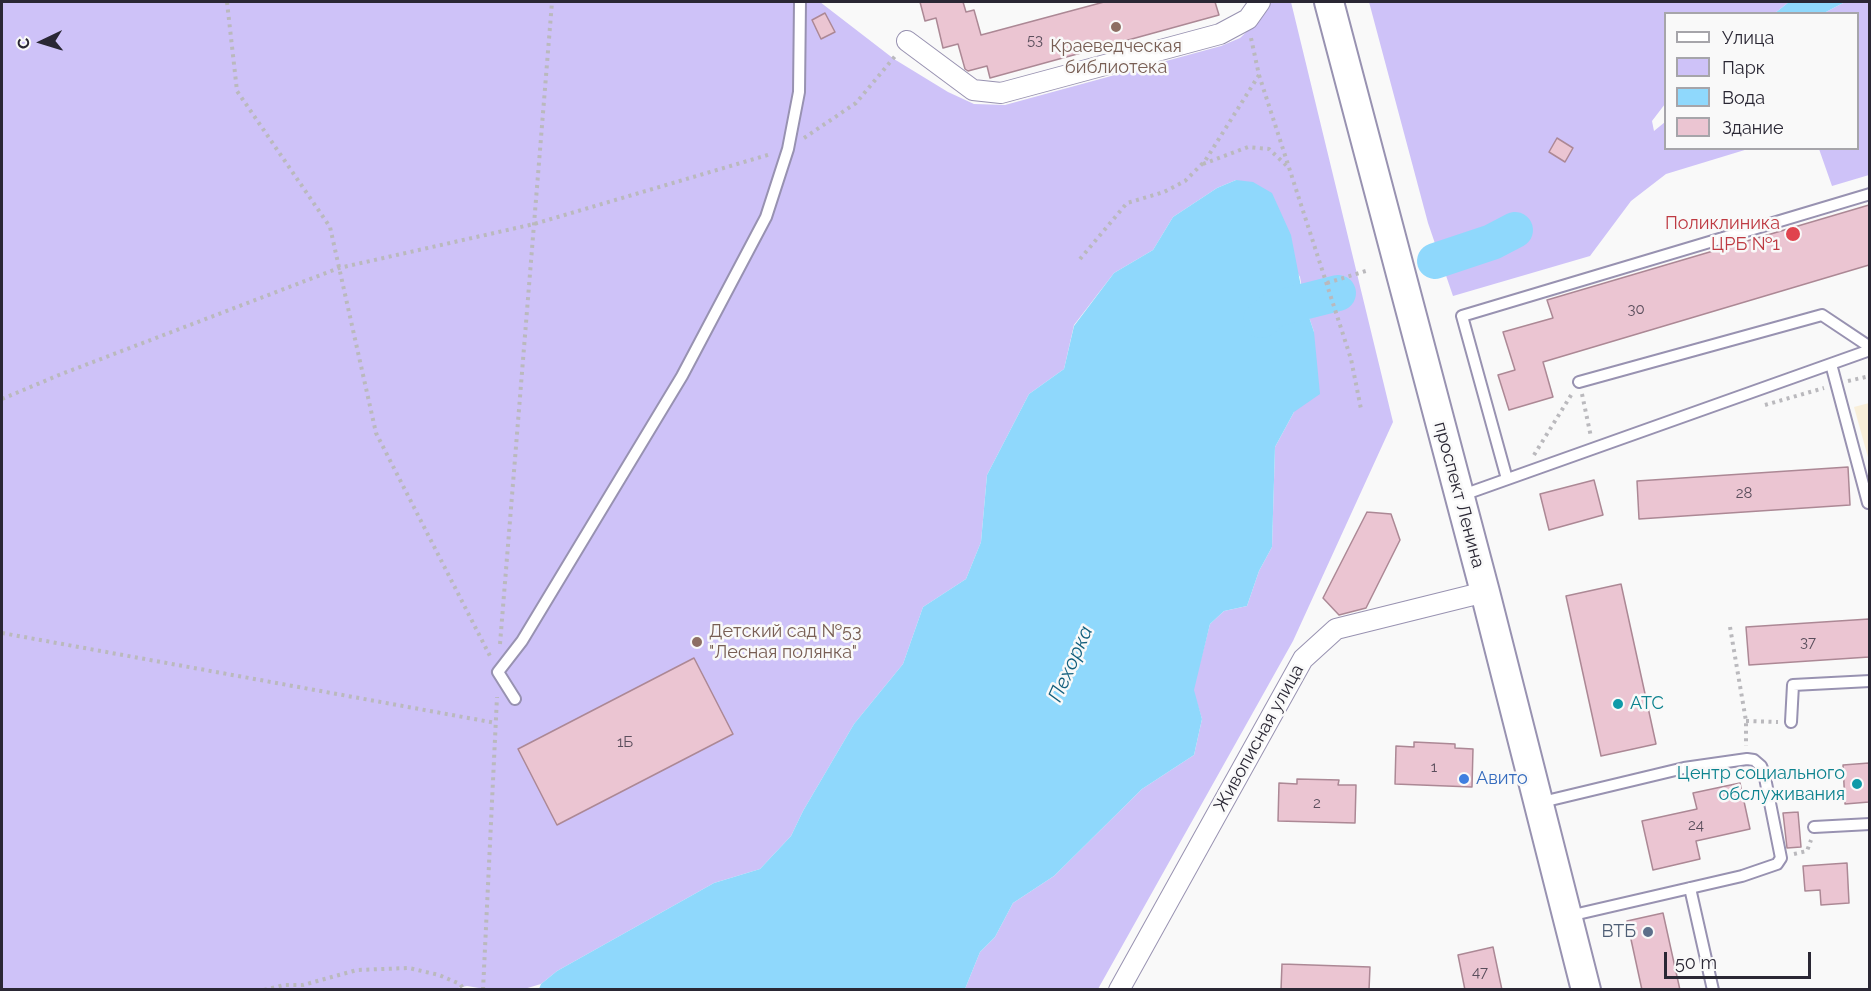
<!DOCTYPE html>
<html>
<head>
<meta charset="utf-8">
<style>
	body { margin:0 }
	#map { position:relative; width:1871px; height:991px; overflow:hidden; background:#f9f9f9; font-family:Raleway,sans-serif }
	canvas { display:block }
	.frame { position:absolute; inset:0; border:3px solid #2a2734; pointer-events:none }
	.legend { position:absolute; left:1664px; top:12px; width:195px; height:138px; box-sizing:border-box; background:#f9f9f9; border:2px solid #a6a5aa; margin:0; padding:8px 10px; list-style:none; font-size:18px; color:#2a2734 }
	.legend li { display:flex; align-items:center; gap:12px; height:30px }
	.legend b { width:30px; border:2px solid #a6a5aa }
	.north { position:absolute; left:12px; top:12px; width:60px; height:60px; -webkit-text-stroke:4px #f9f9f9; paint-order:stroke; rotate:266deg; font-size:16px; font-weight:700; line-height:24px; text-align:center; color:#2a2734 }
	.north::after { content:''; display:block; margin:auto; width:21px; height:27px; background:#2a2734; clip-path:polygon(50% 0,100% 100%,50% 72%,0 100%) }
	.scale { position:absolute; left:1664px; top:952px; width:147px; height:27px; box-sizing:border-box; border:3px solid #2a2734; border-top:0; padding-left:8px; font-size:18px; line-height:21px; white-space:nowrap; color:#2a2734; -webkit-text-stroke:4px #f9f9f9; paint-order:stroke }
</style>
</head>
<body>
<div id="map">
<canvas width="1871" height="991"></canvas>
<div class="frame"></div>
<ul class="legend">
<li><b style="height:8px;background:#fff"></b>Улица</li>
<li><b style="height:16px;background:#cec2f8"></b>Парк</li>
<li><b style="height:16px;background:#8fd8fc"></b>Вода</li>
<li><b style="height:16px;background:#ebc5d2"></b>Здание</li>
</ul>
<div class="north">С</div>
<div class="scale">50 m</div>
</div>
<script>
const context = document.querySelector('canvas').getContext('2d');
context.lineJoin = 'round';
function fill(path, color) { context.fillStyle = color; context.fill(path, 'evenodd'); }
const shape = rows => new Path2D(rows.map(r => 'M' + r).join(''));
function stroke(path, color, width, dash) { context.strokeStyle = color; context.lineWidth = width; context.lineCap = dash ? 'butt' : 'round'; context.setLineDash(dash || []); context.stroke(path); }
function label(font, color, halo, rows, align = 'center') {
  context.font = font + ' Raleway,sans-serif'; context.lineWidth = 5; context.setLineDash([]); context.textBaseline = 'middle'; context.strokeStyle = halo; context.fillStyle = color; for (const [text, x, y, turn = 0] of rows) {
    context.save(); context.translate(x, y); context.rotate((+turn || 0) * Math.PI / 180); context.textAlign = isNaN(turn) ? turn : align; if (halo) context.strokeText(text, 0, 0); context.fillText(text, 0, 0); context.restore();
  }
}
const education = shape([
	[1869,403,1870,403,1869,461,1854,407]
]);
const green = shape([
	[2,2,820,2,894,59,948,92,974,104,1005,105,1221,46,1240,38,1257,22,1268,2,1291,2,1393,422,1293,641,1098,989,965,989,980,952,995,937,1013,903,1054,876,1142,789,1194,755,1202,719,1193,690,1210,624,1224,611,1247,606,1259,571,1272,547,1275,447,1294,412,1314,332,1304,302,1300,277,1236,180,1217,188,1173,217,1153,250,1114,273,1074,325,1064,369,1029,394,987,475,981,542,966,579,923,607,903,664,854,724,803,811,791,836,760,869,714,883,557,971,541,984,524,989,485,989,467,986,449,990,2,990],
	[1369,2,1789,2,1775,13,1666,14,1665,104,1652,121,1654,131,1665,122,1666,148,1748,149,1666,174,1631,201,1590,256,1453,296,1428,223],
	[1845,2,1869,2,1869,175,1832,186,1819,149,1858,148,1858,14,1824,13]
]);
const water = shape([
	[1789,2,1845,2,1824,13,1775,13],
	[1236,180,1253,182,1272,193,1291,235,1304,302,1314,332,1320,394,1294,412,1275,447,1272,547,1259,571,1247,606,1224,611,1210,624,1194,690,1202,719,1194,755,1142,789,1054,876,1013,903,995,937,980,952,965,989,539,989,541,984,557,971,714,883,760,869,791,836,803,811,854,724,903,664,923,607,966,579,981,542,987,475,1029,394,1064,369,1074,326,1114,273,1153,250,1173,217,1217,188]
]);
const river = shape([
	[1435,261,1492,242,1515,230],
	[1261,320,1275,309,1338,293]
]);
const building = shape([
	[920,2,963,2,966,12,974,10,981,35,1104,2,1215,2,1219,15,990,78,987,66,968,71,965,69,958,44,943,48,936,18,925,21,920,2],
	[825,13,835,32,821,39,812,20,825,13],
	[1557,138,1573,148,1565,162,1549,152,1557,138],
	[1869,205,1869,265,1543,362,1553,397,1509,410,1498,375,1515,370,1503,332,1553,318,1547,300,1869,205],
	[1848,467,1850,505,1639,519,1637,481,1848,467],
	[1594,480,1603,515,1549,530,1540,494,1594,480],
	[1367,512,1391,514,1400,540,1366,608,1339,615,1323,598,1367,512],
	[1621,584,1656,744,1601,756,1566,596,1621,584],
	[1869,619,1869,657,1749,665,1746,627,1869,619],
	[694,658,733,734,557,825,518,749,694,658],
	[1414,742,1455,744,1455,748,1473,749,1472,787,1395,784,1396,746,1414,747,1414,742],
	[1869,763,1869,802,1845,804,1843,765,1869,763],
	[1297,779,1339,780,1338,785,1356,785,1355,823,1278,821,1279,783,1297,784,1297,779],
	[1740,783,1750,829,1696,841,1700,859,1653,870,1642,821,1697,809,1693,793,1740,783],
	[1798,812,1801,847,1787,848,1783,813,1798,812],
	[1847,863,1849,903,1821,905,1820,890,1805,891,1803,866,1847,863],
	[1663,913,1680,990,1642,990,1627,921,1663,913],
	[1493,947,1502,990,1465,990,1458,955,1493,947],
	[1282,964,1370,967,1369,990,1281,990,1282,964]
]);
const path = shape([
	[227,2,237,91,330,227,376,433,491,658],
	[1259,75,1351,359,1361,409],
	[804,138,856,103,896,55],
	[1203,164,1248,147,1269,149,1289,168],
	[1080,259,1127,203,1164,192,1185,181,1205,161,1259,75,1251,38],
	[1327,283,1369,270],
	[1848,381,1870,376],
	[1582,394,1591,437],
	[2,399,59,375,339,268,534,224,771,154],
	[1765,405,1824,388],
	[1534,455,1573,392],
	[1730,627,1746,721,1746,746],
	[2,633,496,723],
	[500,644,552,2],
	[1746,721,1778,722],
	[1794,854,1807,851,1811,840],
	[264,990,284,985,303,985,357,970,409,968,439,975,460,984,464,990],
	[483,990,497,697]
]);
const lane = shape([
	[1831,364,1868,503,1870,502],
	[1579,382,1822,315,1870,347],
	[1507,479,1462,316,1870,194],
	[1460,496,1870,350],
	[515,699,498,672,522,641,682,376,766,217,788,149,799,92,800,2],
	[1791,722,1793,685,1870,681],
	[1538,803,1684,768,1747,759,1754,760,1761,766,1764,773,1781,858,1777,864,1742,876,1569,916],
	[1814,827,1870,824],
	[1690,888,1713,990]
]);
const street = shape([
	[907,41,973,90,1001,93,1220,34,1248,19,1260,2],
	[1119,990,1303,659,1336,629,1485,592]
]);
const secondary = shape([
	[1329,2,1485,592,1586,990]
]);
const markers = [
	[1116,27,6,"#8d6e63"],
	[1793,234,8,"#e0444e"],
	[697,642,6,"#8d6e63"],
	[1618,704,6,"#0f9aa8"],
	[1464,779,6,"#3f7fe0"],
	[1857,784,6,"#0f9aa8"],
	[1648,932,6,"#5c6f8a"]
];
const numberNames = [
	["53",1035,40],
	["30",1636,309],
	["28",1744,493],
	["37",1808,642],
	["1Б",625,742],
	["1",1434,767],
	["2",1317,803],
	["24",1696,825],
	["47",1480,972]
];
const educationNames = [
	["Краеведческая",1116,47],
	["библиотека",1116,68],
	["Детский сад №53",709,632,"left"],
	["\"Лесная полянка\"",709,653,"left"]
];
const healthNames = [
	["Поликлиника",1780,224],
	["ЦРБ №1",1780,245]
];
const streetNames = [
	["проспект Ленина",1459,495,75],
	["Живописная улица",1259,738,-61]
];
const cultureNames = [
	["АТС",1630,704],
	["Центр социального",1845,774,"right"],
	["обслуживания",1845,795,"right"]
];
const shopNames = [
	["Авито",1476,779]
];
const serviceNames = [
	["ВТБ",1636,932]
];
const waterNames = [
	["Пехорка",1071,664,-66]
];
fill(education, '#f9efd9');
fill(green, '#cec2f8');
fill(water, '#8fd8fc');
stroke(river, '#8fd8fc', 36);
fill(building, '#ebc5d2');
stroke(building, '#ac8895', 1.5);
stroke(lane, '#9892b1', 14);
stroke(street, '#9892b1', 22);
stroke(secondary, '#9892b1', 32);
stroke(path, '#bab9bd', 4, [3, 4.5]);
stroke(lane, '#fff', 10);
stroke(street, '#fff', 20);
stroke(secondary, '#fff', 28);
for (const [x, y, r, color] of markers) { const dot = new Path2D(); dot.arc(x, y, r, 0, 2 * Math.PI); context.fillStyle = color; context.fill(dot); stroke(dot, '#f9f9f9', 2); }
label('15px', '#5a4e5c', null, numberNames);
label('18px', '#785e54', '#f9f9f9', educationNames);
label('18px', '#be3a42', '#f9f9f9', healthNames, 'right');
label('18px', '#2a2734', '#f9f9f9', streetNames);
label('18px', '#0d838f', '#f9f9f9', cultureNames, 'left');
label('18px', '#366cbe', '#f9f9f9', shopNames, 'left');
label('18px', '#4e5e75', '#f9f9f9', serviceNames, 'right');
label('italic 20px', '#135f7d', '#f9f9f9', waterNames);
</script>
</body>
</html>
